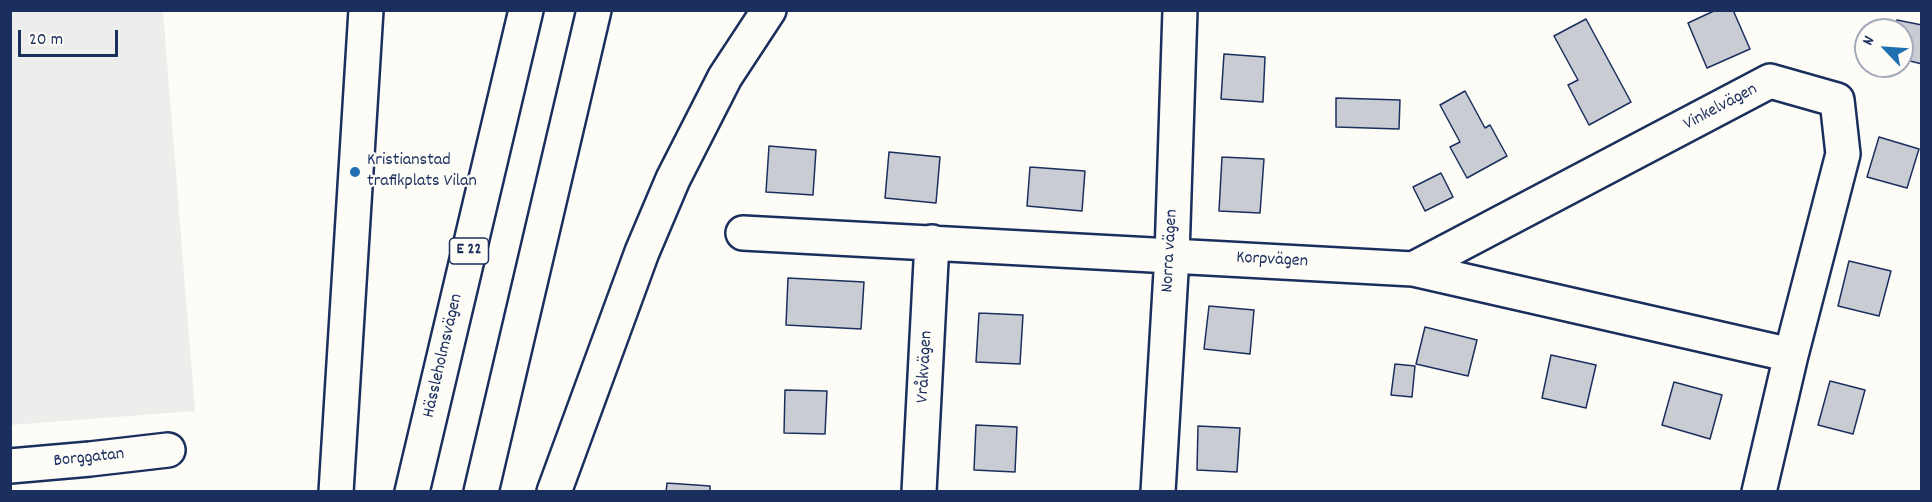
<!DOCTYPE html>
<html>
<head>
<meta charset="utf-8">
<style>
	body { margin:0 }
	#map { position:relative; width:1932px; height:502px; overflow:hidden; background:#fdfcf7; font-family:Dekko,sans-serif }
	canvas { display:block }
	.frame { position:absolute; inset:0; border:12px solid #1b2f5e; pointer-events:none }
	.north { position:absolute; left:1854px; top:18px; width:60px; height:60px; box-sizing:border-box; background:#fdfcf7; border:2px solid #a3aaba; border-radius:50%; rotate:295deg; font-size:16px; font-weight:700; line-height:24px; text-align:center; color:#1b2f5e }
	.north::after { content:''; display:block; margin:auto; width:21px; height:27px; background:#1f6fb2; clip-path:polygon(50% 0,100% 100%,50% 72%,0 100%) }
	.scale { position:absolute; left:18px; top:30px; width:100px; height:27px; box-sizing:border-box; border:3px solid #1b2f5e; border-top:0; padding-left:8px; font-size:18px; line-height:21px; white-space:nowrap; color:#1b2f5e; -webkit-text-stroke:4px #fdfcf7; paint-order:stroke }
</style>
</head>
<body>
<div id="map">
<canvas width="1932" height="502"></canvas>
<div class="frame"></div>
<div class="north">N</div>
<div class="scale">20 m</div>
</div>
<script>
const context = document.querySelector('canvas').getContext('2d');
context.lineJoin = 'round';
function fill(path, color) { context.fillStyle = color; context.fill(path, 'evenodd'); }
const shape = rows => new Path2D(rows.map(r => 'M' + r).join(''));
function stroke(path, color, width, dash) { context.strokeStyle = color; context.lineWidth = width; context.lineCap = dash ? 'butt' : 'round'; context.setLineDash(dash || []); context.stroke(path); }
function label(font, color, halo, rows, align = 'center') {
  context.font = font + ' Dekko,sans-serif'; context.lineWidth = 4.5; context.setLineDash([]); context.textBaseline = 'middle'; context.strokeStyle = halo; context.fillStyle = color; for (const [text, x, y, turn = 0] of rows) {
    context.save(); context.translate(x, y); context.rotate((+turn || 0) * Math.PI / 180); context.textAlign = isNaN(turn) ? turn : align; if (halo) context.strokeText(text, 0, 0); context.fillText(text, 0, 0); context.restore();
  }
}
const built = shape([
	[11,10,163,11,195,411,11,425]
]);
const building = shape([
	[1716,10,1733,10,1750,49,1707,68,1688,23,1716,10],
	[1586,19,1631,102,1589,125,1568,85,1578,80,1554,36,1586,19],
	[1897,20,1922,25,1922,64,1902,59,1902,30,1895,30,1897,20],
	[1224,54,1265,57,1263,102,1221,99,1224,54],
	[1465,91,1485,128,1490,125,1507,156,1467,178,1450,147,1460,142,1440,105,1465,91],
	[1336,98,1400,100,1399,129,1336,127,1336,98],
	[1879,137,1919,149,1907,188,1867,177,1879,137],
	[769,146,816,150,813,195,766,192,769,146],
	[889,152,940,157,936,203,885,198,889,152],
	[1222,157,1264,159,1260,213,1219,211,1222,157],
	[1030,167,1085,171,1082,211,1027,206,1030,167],
	[1441,173,1453,197,1425,211,1413,187,1441,173],
	[1849,261,1891,271,1879,316,1838,306,1849,261],
	[788,278,864,282,861,329,786,325,788,278],
	[1209,306,1254,310,1250,354,1204,349,1209,306],
	[979,313,1023,315,1020,364,976,362,979,313],
	[1425,327,1477,340,1468,376,1416,364,1425,327],
	[1551,355,1596,365,1586,408,1542,398,1551,355],
	[1395,364,1415,366,1412,397,1391,395,1395,364],
	[1830,381,1865,390,1853,434,1818,425,1830,381],
	[1674,382,1722,395,1710,439,1662,425,1674,382],
	[785,390,827,391,825,434,784,433,785,390],
	[976,425,1017,427,1015,472,974,470,976,425],
	[1198,426,1240,428,1237,472,1197,470,1198,426],
	[667,483,710,486,710,492,666,492,667,483]
]);
const minor = shape([
	[743,233,1413,269,1791,355],
	[1413,269,1770,81,1837,100,1843,154,1791,355,1759,492],
	[10,466,90,459,168,450],
	[919,492,932,242],
	[1158,492,1172,255,1180,10]
]);
const motorway = shape([
	[336,492,366,10],
	[412,492,526,10],
	[481,492,594,10],
	[554,492,642,252,673,179,725,77,769,10]
]);
const markers = [
	[355,172,6,"#1f6fb2"]
];
const shields = [
	[469,251,39]
];
const shieldNames = [
	["E 22",469,251]
];
const streetNames = [
	["Vinkelvägen",1721,108,-28],
	["Norra vägen",1171,251,-87],
	["Korpvägen",1272,261,3],
	["Hässleholmsvägen",444,356,-77],
	["Vråkvägen",926,367,-87],
	["Borggatan",89,459,-6]
];
const poiNames = [
	["Kristianstad",367,162],
	["trafikplats Vilan",367,183]
];
fill(built, '#edeeec');
fill(building, '#c9ccd3');
stroke(building, '#1b2f5e', 1.5);
stroke(minor, '#1b2f5e', 38);
stroke(motorway, '#1b2f5e', 38);
stroke(minor, '#fdfcf7', 33);
stroke(motorway, '#fdfcf7', 33);
for (const [x, y, r, color] of markers) { const dot = new Path2D(); dot.arc(x, y, r, 0, 2 * Math.PI); context.fillStyle = color; context.fill(dot); stroke(dot, '#fdfcf7', 2); }
for (const [x, y, w] of shields) { const box = new Path2D(); box.roundRect(x - w / 2, y - 13, w, 26, 4.5); context.fillStyle = '#fdfcf7'; context.fill(box); stroke(box, '#1b2f5e', 1.5); }
label('bold 16px', '#1b2f5e', null, shieldNames);
label('18px', '#1b2f5e', '#fdfcf7', streetNames);
label('18px', '#1b2f5e', '#fdfcf7', poiNames, 'left');
</script>
</body>
</html>
